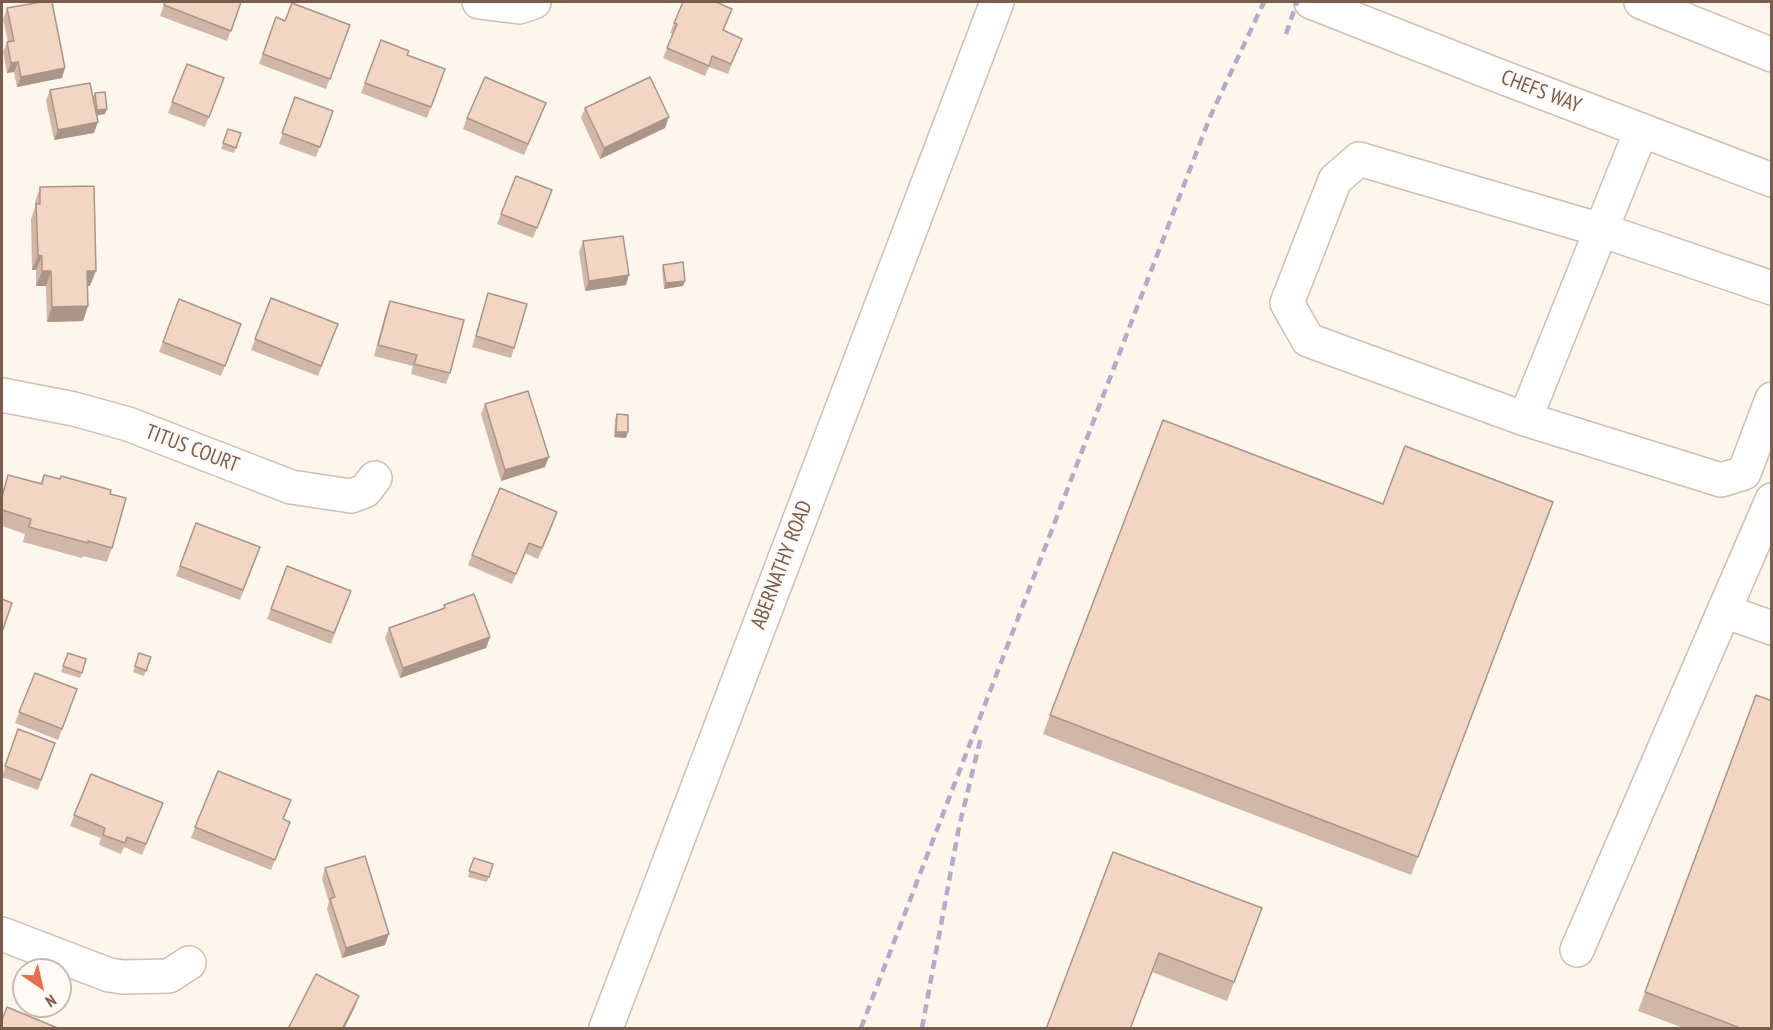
<!DOCTYPE html>
<html>
<head>
<meta charset="utf-8">
<style>
	body { margin:0 }
	#map { position:relative; width:1773px; height:1030px; overflow:hidden; background:#fdf6ec; font-family:"PT Sans Narrow",sans-serif }
	canvas { display:block }
	.frame { position:absolute; inset:0; border:3px solid #7a5c4d; pointer-events:none }
	.north { position:absolute; left:12px; top:958px; width:60px; height:60px; box-sizing:border-box; background:#fffaf3; border:2px solid #cabbb1; border-radius:50%; rotate:146deg; font-size:16px; font-weight:700; line-height:24px; text-align:center; color:#7a5c4d }
	.north::after { content:''; display:block; margin:auto; width:21px; height:27px; background:#e76f51; clip-path:polygon(50% 0,100% 100%,50% 72%,0 100%) }
</style>
</head>
<body>
<div id="map">
<canvas width="1773" height="1030"></canvas>
<div class="frame"></div>
<div class="north">N</div>
</div>
<script>
const context = document.querySelector('canvas').getContext('2d');
context.lineJoin = 'round';
const shape = rows => new Path2D(rows.map(r => 'M' + r).join(''));
function stroke(path, color, width, dash) { context.strokeStyle = color; context.lineWidth = width; context.lineCap = dash ? 'butt' : 'round'; context.setLineDash(dash || []); context.stroke(path); }
function fill(path, color) { context.fillStyle = color; context.fill(path, 'evenodd'); }
function label(font, color, halo, rows, align = 'center') {
  context.font = font + ' "PT Sans Narrow",sans-serif'; context.lineWidth = 4.5; context.setLineDash([]); context.textBaseline = 'middle'; context.strokeStyle = halo; context.fillStyle = color; for (const [text, x, y, turn = 0] of rows) {
    context.save(); context.translate(x, y); context.rotate((+turn || 0) * Math.PI / 180); context.textAlign = isNaN(turn) ? turn : align; if (halo) context.strokeText(text, 0, 0); context.fillText(text, 0, 0); context.restore();
  }
}
const minor = shape([
	[479,2,519,7,534,2],
	[1311,2,1494,74,1772,180],
	[1641,2,1772,55],
	[1772,288,1601,230,1359,159,1335,180,1287,303,1308,340,1525,419,1721,480,1744,473,1772,399],
	[2,395,74,409,128,424,291,487,351,496,365,491,375,478],
	[1525,419,1641,131],
	[1724,611,1772,628],
	[2,934,109,975,123,977,169,976,189,963],
	[1577,950,1772,500],
	[606,1028,997,2]
]);
const rail = shape([
	[1286,34,1297,2],
	[861,1028,1210,117,1264,2],
	[922,1028,959,827,981,737]
]);
const wall = shape([
	[165,2,241,2,227,41,160,16],
	[7,8,62,78,17,87,14,72,7,73,3,52,7,42,8,42,3,19],
	[276,17,285,21,350,25,326,89,259,64],
	[729,19,723,31,738,49,728,74,709,67,705,76,663,58,673,34,670,33,674,23],
	[381,40,407,55,445,69,427,118,361,93],
	[224,78,205,127,168,113,172,102],
	[50,90,93,97,95,93,105,114,97,115,94,133,54,140,46,101],
	[295,97,333,111,316,157,279,144],
	[585,108,665,128,600,159,581,118],
	[542,113,524,155,463,129,467,118],
	[228,129,241,133,234,153,221,149],
	[40,187,90,286,88,286,88,306,83,321,47,322,46,286,36,286,36,270,32,270,31,219,35,207,35,202],
	[552,190,533,238,497,224,501,214],
	[583,241,626,285,585,291,579,252],
	[663,265,685,281,683,286,664,289,662,270],
	[488,293,514,348,511,358,472,347],
	[271,298,338,324,318,376,251,350],
	[179,299,241,324,221,376,159,352],
	[390,301,450,373,446,384,411,374,413,366,374,356,386,311],
	[485,404,545,467,501,481,481,414],
	[617,414,626,438,614,437,615,419],
	[8,475,40,484,44,475,110,494,112,548,107,562,83,556,82,558,23,542,25,534,2,526,2,492],
	[1553,502,1411,875,1043,734,1050,715,1383,504],
	[554,522,538,559,525,553,512,584,468,565,472,555],
	[196,523,260,547,240,600,176,576],
	[287,566,351,591,331,644,267,619],
	[444,605,490,637,486,648,400,678,385,638,389,628,443,609],
	[68,653,86,659,80,678,61,672],
	[139,653,151,657,144,676,133,672],
	[35,673,77,689,58,740,15,723],
	[1756,695,1772,1029,1686,1029,1638,1011],
	[18,729,55,743,38,790,2,777],
	[163,803,142,855,124,847,121,854,99,845,101,838,70,826,74,815],
	[283,819,290,822,271,870,191,838,195,827],
	[1113,852,1262,908,1227,1001,1152,972],
	[474,858,493,864,487,882,468,877],
	[325,868,385,945,342,958,327,909,329,902,322,879]
]);
const shadedWall = shape([
	[18,62,14,72,7,73,11,63],
	[65,68,62,78,17,87,21,77],
	[107,109,105,114,95,116,97,110],
	[669,117,665,128,600,159,604,148],
	[98,122,94,133,54,140,58,130],
	[38,255,42,256,36,270,32,270],
	[42,271,51,271,46,286,36,286],
	[87,271,96,271,90,286,82,286],
	[629,275,626,285,585,291,589,281],
	[685,281,683,286,664,289,666,283],
	[88,306,83,321,47,322,52,307],
	[616,432,628,432,626,438,614,437],
	[549,457,545,467,501,481,505,470],
	[490,637,486,648,400,678,403,668],
	[389,934,385,945,342,958,346,948],
	[359,996,355,1007,344,1029,342,1029]
]);
const building = shape([
	[41,2,52,2,65,68,21,77,18,62,11,63,7,42,14,41,7,8,41,2],
	[165,2,241,2,231,31,164,5,165,2],
	[683,2,716,2,732,9,723,30,742,39,731,64,712,56,709,66,667,48,677,24,674,23,683,2],
	[292,3,350,25,330,79,263,54,276,17,285,21,292,3],
	[381,40,409,51,407,55,445,69,431,107,365,83,381,40],
	[187,64,224,78,209,117,172,102,187,64],
	[485,77,546,103,528,144,467,118,485,77],
	[650,77,669,117,604,148,585,108,650,77],
	[90,83,98,122,58,130,50,90,90,83],
	[105,92,107,109,97,110,95,93,105,92],
	[295,97,333,111,320,147,282,133,295,97],
	[228,129,241,133,236,148,223,143,228,129],
	[516,176,552,190,537,228,501,214,516,176],
	[94,186,96,271,87,271,88,306,52,307,51,271,42,271,42,256,38,255,36,204,40,204,40,187,94,186],
	[623,236,629,275,589,281,583,241,623,236],
	[683,262,685,281,666,283,663,265,683,262],
	[488,293,527,304,514,348,476,336,488,293],
	[271,298,338,324,321,366,255,339,271,298],
	[179,299,241,324,225,366,163,342,179,299],
	[390,301,464,320,450,373,414,364,417,355,378,345,390,301],
	[528,391,549,457,505,470,485,404,528,391],
	[617,414,628,415,628,432,616,432,617,414],
	[1163,420,1383,504,1405,446,1553,502,1418,857,1050,715,1163,420],
	[8,475,42,484,44,475,60,479,61,476,111,490,110,494,126,498,112,548,88,541,88,543,29,527,31,519,2,510,2,497,8,475],
	[500,488,557,512,542,548,529,543,516,574,472,555,500,488],
	[196,523,260,547,243,590,180,566,196,523],
	[287,566,351,591,334,633,271,609,287,566],
	[474,594,490,637,403,668,389,628,445,608,444,605,474,594],
	[2,599,12,603,2,632,2,599],
	[68,653,86,659,82,673,63,666,68,653],
	[139,653,151,657,146,671,135,666,139,653],
	[35,673,77,689,62,729,19,712,35,673],
	[1756,695,1772,701,1772,1029,1743,1029,1645,992,1756,695],
	[18,729,55,743,41,780,5,766,18,729],
	[218,771,291,800,283,819,290,822,275,860,195,827,218,771],
	[91,774,163,803,146,844,127,837,125,843,103,835,105,828,74,815,91,774],
	[1113,852,1262,908,1234,982,1159,953,1130,1029,1046,1029,1113,852],
	[365,856,389,934,346,948,330,899,335,897,325,868,365,856],
	[474,858,493,864,489,877,469,871,474,858],
	[316,974,359,996,342,1029,288,1029,316,974],
	[7,1007,60,1029,2,1029,2,1020,7,1007]
]);
const streetNames = [
	["CHEFS WAY",1541,92,21],
	["TITUS COURT",192,449,21],
	["ABERNATHY ROAD",782,565,-69]
];
stroke(minor, '#d1beb0', 36);
stroke(minor, '#fff', 33);
stroke(rail, '#b9a8c9', 4.5, [9, 6]);
fill(wall, '#d1b7a8');
fill(shadedWall, '#aa9588');
fill(building, '#f3d5c3');
stroke(building, '#aa9588', 1.5);
label('21px', '#7a5c4d', '#fffaf3', streetNames);
</script>
</body>
</html>
